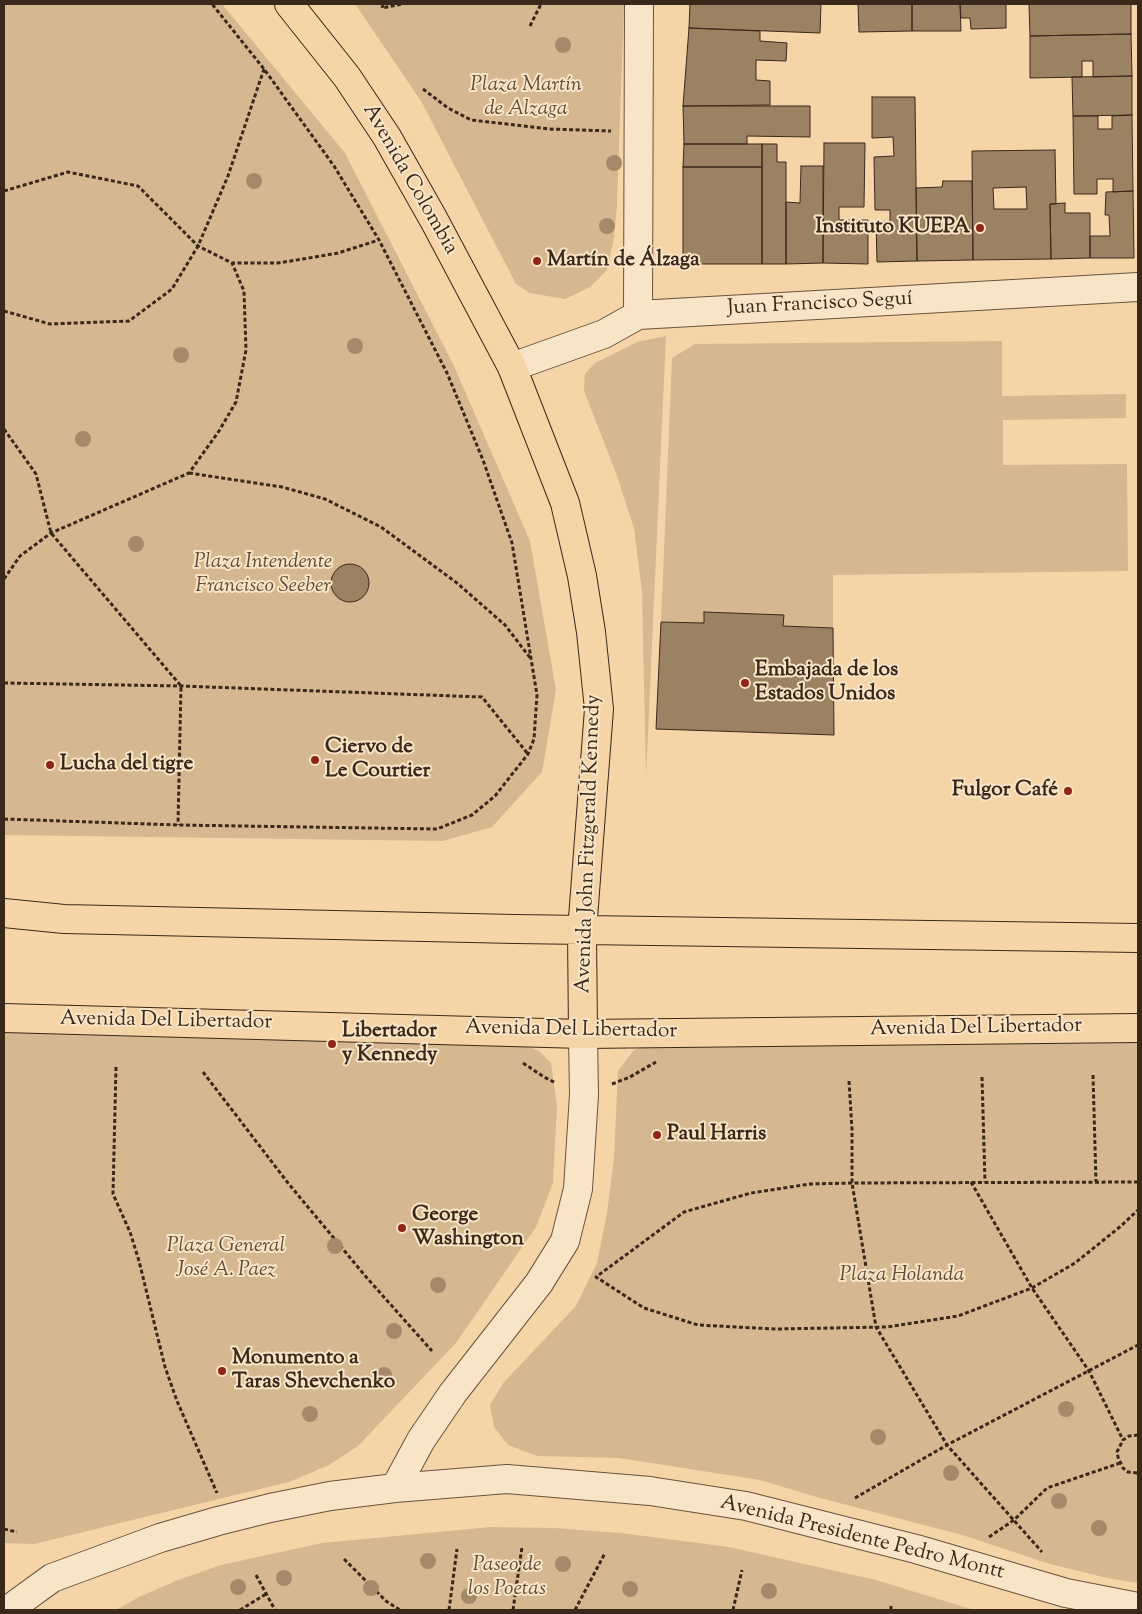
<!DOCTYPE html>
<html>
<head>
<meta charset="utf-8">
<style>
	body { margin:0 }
	#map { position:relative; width:1142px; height:1614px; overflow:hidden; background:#f5d5a7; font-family:"Sorts Mill Goudy",serif }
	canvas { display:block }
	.frame { position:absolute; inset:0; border:5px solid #3a281a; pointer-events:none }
</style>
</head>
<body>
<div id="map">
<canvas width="1142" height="1614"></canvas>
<div class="frame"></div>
</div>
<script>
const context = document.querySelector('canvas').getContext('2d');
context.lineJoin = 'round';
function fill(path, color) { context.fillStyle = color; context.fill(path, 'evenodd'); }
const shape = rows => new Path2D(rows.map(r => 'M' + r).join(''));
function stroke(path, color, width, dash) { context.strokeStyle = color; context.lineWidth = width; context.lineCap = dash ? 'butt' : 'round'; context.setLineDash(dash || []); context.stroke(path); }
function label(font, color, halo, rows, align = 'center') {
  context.font = font + ' "Sorts Mill Goudy",serif'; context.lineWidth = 4; context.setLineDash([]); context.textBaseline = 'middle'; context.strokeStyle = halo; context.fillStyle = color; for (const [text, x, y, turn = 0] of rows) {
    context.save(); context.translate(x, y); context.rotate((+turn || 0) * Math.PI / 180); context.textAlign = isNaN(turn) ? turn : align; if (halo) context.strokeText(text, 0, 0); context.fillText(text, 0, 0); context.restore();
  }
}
const green = shape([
	[4,4,222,4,345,153,454,366,530,541,556,690,542,772,492,827,443,841,4,835],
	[355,4,624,4,617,205,614,237,607,270,590,287,565,299,530,293,516,284,421,101],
	[666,336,646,777,642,592,634,528,616,473,584,391,585,374,595,363,637,342],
	[1002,341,1002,396,1126,394,1126,418,1003,420,1003,465,1127,464,1128,571,833,575,833,628,783,626,783,615,705,612,704,623,661,622,672,358,695,344],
	[4,1030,524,1045,539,1051,551,1063,557,1106,553,1183,536,1227,456,1343,358,1446,329,1465,289,1482,34,1544,4,1543],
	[1138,1038,1138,1583,1107,1578,1050,1564,962,1535,820,1498,760,1480,619,1458,537,1456,508,1445,494,1427,490,1405,504,1382,576,1306,597,1263,607,1213,614,1158,618,1071,634,1050,655,1042],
	[491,1527,554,1528,621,1533,729,1547,876,1580,974,1610,116,1610,139,1597,178,1580,221,1565,322,1543]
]);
const building = shape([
	[690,4,821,4,820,33,689,28,690,4],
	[858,4,912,4,912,31,859,32,858,4],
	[912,4,960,4,961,31,912,31,912,4],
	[960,4,1006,4,1006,28,971,29,970,18,961,18,960,4],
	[1029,4,1131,4,1131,34,1030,36,1029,4],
	[689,28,760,31,760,41,787,43,786,61,756,60,756,80,770,81,770,105,683,106,689,28],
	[1131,34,1132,76,1093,77,1093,61,1082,61,1082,77,1030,78,1030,36,1131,34],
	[1132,76,1132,115,1073,116,1072,77,1132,76],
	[872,97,915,97,917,261,877,262,876,221,890,222,890,210,875,210,874,157,894,156,893,137,872,138,872,97],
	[683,106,810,106,810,137,747,136,747,144,684,144,683,106],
	[1132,115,1133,191,1113,192,1113,179,1097,179,1097,194,1074,194,1073,116,1098,116,1098,129,1112,129,1112,116,1132,115],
	[824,143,865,143,864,207,839,207,839,220,868,220,868,264,823,263,824,143],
	[684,144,762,144,762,167,683,167,684,144],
	[762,144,777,144,777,162,786,162,786,264,762,264,762,144],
	[1055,150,1056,204,1050,204,1051,259,973,260,972,151,1055,150],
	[1026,187,1027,209,994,209,993,188,1026,187],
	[801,166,823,166,823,263,786,264,786,202,800,203,801,166],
	[683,167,762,167,762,264,683,264,683,167],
	[943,181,972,181,973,260,917,261,916,188,942,187,943,181],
	[1133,191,1134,258,1090,258,1090,236,1110,236,1109,215,1105,215,1106,192,1133,191],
	[1065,203,1065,213,1090,213,1090,258,1051,259,1050,204,1065,203],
	'331 583a19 19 0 1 1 38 0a19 19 0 1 1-38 0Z',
	[704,612,784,615,783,626,833,628,834,735,656,729,661,622,704,623,704,612]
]);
const path = shape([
	[383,4,382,8,402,4],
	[530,26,541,4],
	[423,89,448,108,471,120,549,129,611,131],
	[4,191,68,172,138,186,198,246,232,263,278,263,309,258,338,253,379,240],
	[4,311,50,324,129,321,172,289,198,246,228,176,264,69],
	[4,429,36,474,51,533,181,686,178,825],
	[189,473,282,487,325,499,381,527,457,583,505,625,531,659],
	[4,579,20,556,51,533,189,473,219,431,236,402,246,350,244,291,232,263],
	[4,683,181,686,482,697,528,754],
	[4,819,178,825,437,829,472,815,495,796,528,754,534,739,537,695,512,543,483,460,447,373,379,240,334,166,264,69,212,4],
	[523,1063,544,1077,556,1083],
	[116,1067,113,1194,130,1232,139,1261,165,1367,177,1401,217,1493],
	[203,1072,288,1183,367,1278,432,1351],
	[1093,1075,1096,1182],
	[982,1077,985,1182],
	[849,1081,852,1130,852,1183,876,1327,947,1445,1042,1552],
	[612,1084,630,1077,656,1062],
	[971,1182,1032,1288,1089,1371,1123,1440],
	[1138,1182,852,1183,810,1184,751,1193,684,1212,596,1277,644,1308,698,1325,775,1329,887,1327,958,1316,1032,1288,1075,1263,1121,1226,1138,1210],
	[1138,1435,1129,1436,1123,1440,1117,1452,1118,1457,1123,1468,1128,1472,1138,1473],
	[855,1498,947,1445,1138,1345],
	[4,1529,17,1532],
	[989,1537,1014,1520,1047,1488,1120,1463],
	[344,1559,386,1601,400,1610],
	[256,1575,275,1610],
	[240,1610,266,1594],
	[449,1610,457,1549],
	[513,1610,522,1547],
	[575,1610,605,1553],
	[733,1610,742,1570],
	[891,1610,891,1605]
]);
const minor = shape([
	[638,315,639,4],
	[512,367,604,334,638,315,1138,287],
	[395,1488,421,1440,453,1393,539,1283,565,1241,578,1189,584,1095,583,1034],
	[8,1610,52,1578,160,1538,218,1521,270,1508,330,1496,395,1488,507,1479,650,1491,746,1506,916,1549,1066,1593,1138,1607]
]);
const major = shape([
	[289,4,347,77,387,137,434,220,512,367,565,503,582,576,591,632,599,709,582,931,583,1034],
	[4,913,64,919,515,929,1138,938],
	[4,1018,583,1034,1138,1028]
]);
const trees = [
	[563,45],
	[614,163],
	[254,181],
	[607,226],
	[355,346],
	[181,355],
	[83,439],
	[136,544],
	[335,1246],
	[438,1285],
	[394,1331],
	[384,1375],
	[1066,1409],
	[310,1414],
	[878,1437],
	[951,1473],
	[1059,1501],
	[1099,1528],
	[428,1561],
	[563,1564],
	[284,1578],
	[238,1587],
	[371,1588],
	[630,1589],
	[769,1591],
	[469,1596]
];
const markers = [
	[980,228,5,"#8f2418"],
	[537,261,5,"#8f2418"],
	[745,683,5,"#8f2418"],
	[315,760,5,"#8f2418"],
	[50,765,5,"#8f2418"],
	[1068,791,5,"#8f2418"],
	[332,1044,5,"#8f2418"],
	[657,1135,5,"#8f2418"],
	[402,1228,5,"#8f2418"],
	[222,1371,5,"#8f2418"]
];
const parkNames = [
	["Plaza Martín",526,86],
	["de Alzaga",526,110],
	["Plaza Intendente",263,563],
	["Francisco Seeber",263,587],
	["Plaza General",226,1247],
	["José A. Paez",226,1271],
	["Plaza Holanda",902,1276],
	["Paseo de",507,1566],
	["los Poetas",507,1590]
];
const streetNames = [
	["Avenida Colombia",409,180,60],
	["Juan Francisco Seguí",820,305,-3],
	["Avenida John Fitzgerald Kennedy",590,844,-88],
	["Avenida Del Libertador",166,1022,1],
	["Avenida Del Libertador",976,1029,-1],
	["Avenida Del Libertador",571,1031,1],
	["Avenida Presidente Pedro Montt",862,1539,14]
];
const poiNames = [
	["Instituto KUEPA",970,228,"right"],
	["Martín de Álzaga",547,261],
	["Embajada de los",755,671],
	["Estados Unidos",755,695],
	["Ciervo de",325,748],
	["Le Courtier",325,772],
	["Lucha del tigre",60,765],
	["Fulgor Café",1058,791,"right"],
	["Libertador",342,1032],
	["y Kennedy",342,1056],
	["Paul Harris",667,1135],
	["George",412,1216],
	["Washington",412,1240],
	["Monumento a",232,1359],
	["Taras Shevchenko",232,1383]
];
fill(green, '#d5b88f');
fill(building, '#9b8263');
stroke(building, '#3a281a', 1);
stroke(minor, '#69533d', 30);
stroke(major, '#3a281a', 30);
stroke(path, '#3a281a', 3, [4, 2.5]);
stroke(minor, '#f8e4c6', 28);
stroke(major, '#f5d5a7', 28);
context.fillStyle = '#a48a69';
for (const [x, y] of trees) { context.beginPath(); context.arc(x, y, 8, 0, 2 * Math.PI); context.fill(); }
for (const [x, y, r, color] of markers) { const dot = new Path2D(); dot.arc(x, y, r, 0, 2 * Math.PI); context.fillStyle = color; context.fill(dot); stroke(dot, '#f8e4c6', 2); }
label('italic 21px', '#614c37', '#f8e4c6', parkNames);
label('21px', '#3a281a', '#f8e4c6', streetNames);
label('bold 21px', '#3a281a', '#f8e4c6', poiNames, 'left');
</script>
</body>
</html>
